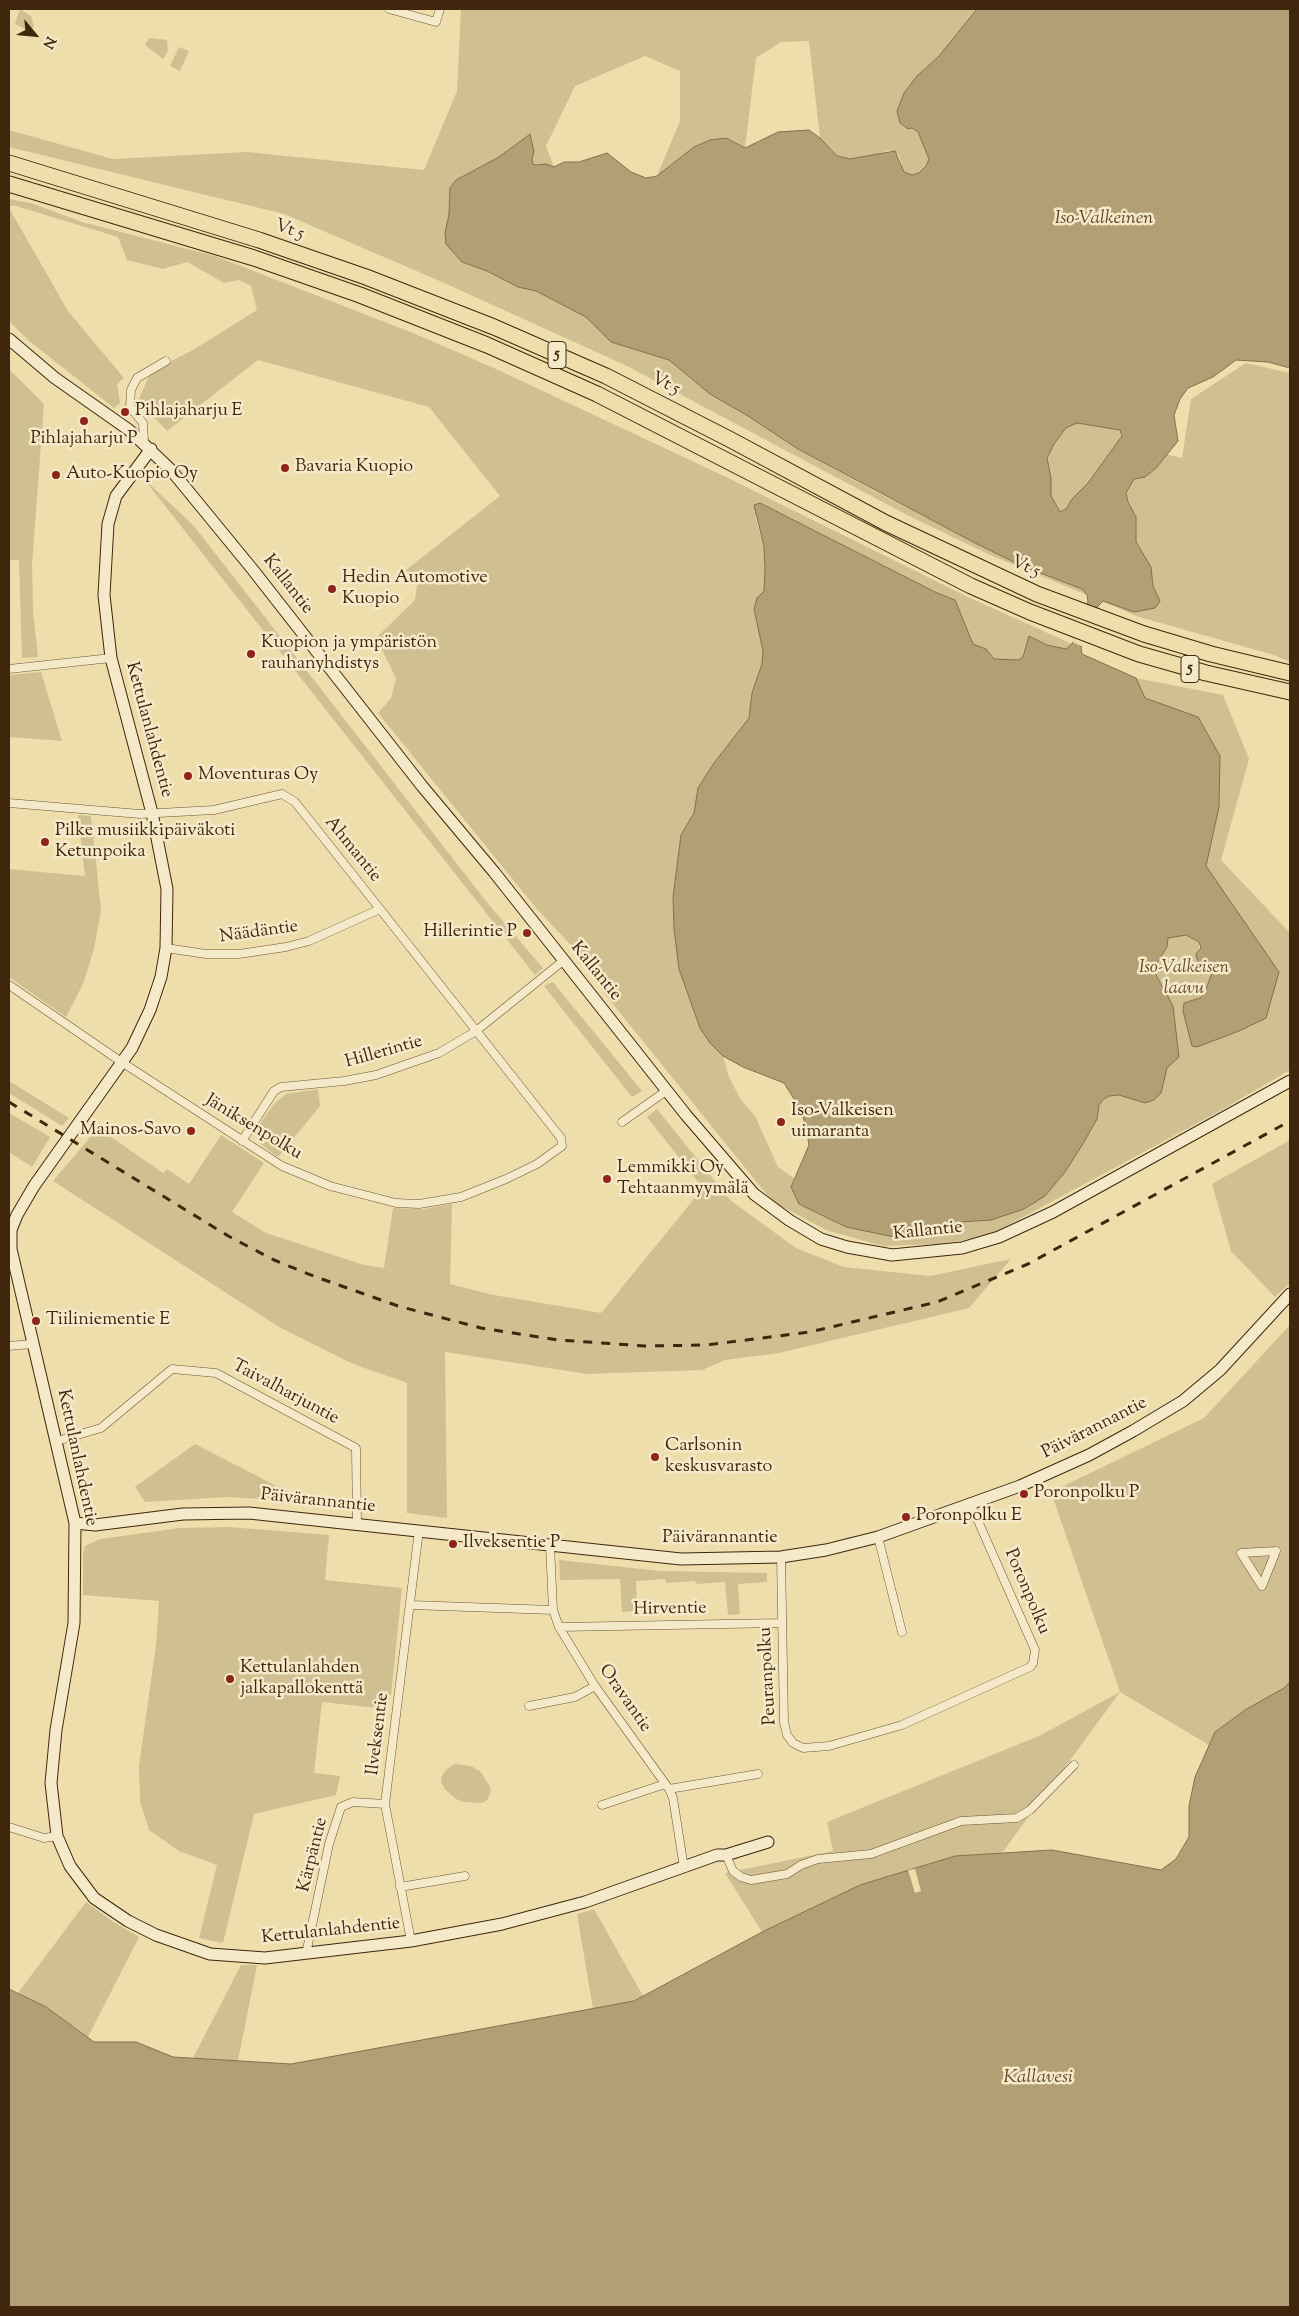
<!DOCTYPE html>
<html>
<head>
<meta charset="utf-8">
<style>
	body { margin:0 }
	#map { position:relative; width:1299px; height:2316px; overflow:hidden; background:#eedeac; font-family:"Sorts Mill Goudy",serif }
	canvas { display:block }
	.frame { position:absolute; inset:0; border:10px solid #3f260d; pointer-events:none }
	.north { position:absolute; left:10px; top:10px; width:50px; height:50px; -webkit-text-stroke:4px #f4eac9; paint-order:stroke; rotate:118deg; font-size:14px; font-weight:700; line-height:20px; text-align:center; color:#3f260d }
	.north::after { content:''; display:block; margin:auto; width:18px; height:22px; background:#3f260d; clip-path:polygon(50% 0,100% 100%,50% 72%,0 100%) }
</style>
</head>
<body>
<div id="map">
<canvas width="1299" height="2316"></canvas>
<div class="frame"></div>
<div class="north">N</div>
</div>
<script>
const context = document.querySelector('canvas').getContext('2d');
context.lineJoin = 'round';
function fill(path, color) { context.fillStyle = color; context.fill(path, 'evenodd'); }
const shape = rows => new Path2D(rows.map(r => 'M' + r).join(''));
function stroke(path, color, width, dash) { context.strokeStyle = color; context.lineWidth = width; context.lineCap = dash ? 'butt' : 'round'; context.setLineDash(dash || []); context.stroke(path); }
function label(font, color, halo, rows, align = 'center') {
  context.font = font + ' "Sorts Mill Goudy",serif'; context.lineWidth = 5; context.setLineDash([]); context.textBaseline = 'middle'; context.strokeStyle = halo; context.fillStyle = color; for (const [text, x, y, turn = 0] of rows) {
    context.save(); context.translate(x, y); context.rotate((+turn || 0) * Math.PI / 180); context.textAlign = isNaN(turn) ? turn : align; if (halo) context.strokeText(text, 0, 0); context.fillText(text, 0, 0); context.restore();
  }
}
const green = shape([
	[20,9,31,16,34,26,29,31,15,24],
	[461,9,977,9,939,56,917,76,904,93,897,111,900,123,918,132,929,159,926,166,919,173,912,175,904,172,899,155,890,150,865,158,850,159,837,156,820,138,809,41,781,42,756,58,745,148,726,138,694,147,657,176,680,121,680,71,645,56,575,86,546,146,554,167,533,164,529,134,499,157,456,180,450,188,449,214,447,220,462,262,487,271,518,287,536,291,586,317,611,342,669,360,710,394,748,416,798,449,880,494,1020,565,1082,589,1087,595,988,554,907,515,627,366,442,282,284,214,9,147,9,130,113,159,247,152,424,170,457,91],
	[149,38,167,40,168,51,163,59,145,45],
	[179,47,189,51,180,71,170,66],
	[9,199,31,203,82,222,215,256,413,333,496,369,724,476,968,597,1072,644,1066,650,1047,645,1030,636,1023,657,1018,661,994,659,986,649,973,645,955,600,935,592,760,503,756,519,764,546,765,569,764,591,757,598,754,609,763,651,762,664,752,693,749,718,714,763,698,788,695,813,681,835,673,897,674,929,679,969,700,1028,710,1043,723,1056,729,1077,741,1100,755,1116,778,1167,794,1178,791,1187,799,1204,846,1227,899,1238,917,1236,1099,1105,1109,1096,1119,1095,1129,1098,1164,987,1153,969,1167,947,1168,938,1173,936,1186,935,1199,942,1200,964,1209,969,1212,973,1205,992,1200,998,1184,1003,1192,1046,1197,1047,1239,1031,1218,985,1206,866,1209,847,1136,678,1223,695,1249,759,1221,860,1290,933,1290,1070,1218,1112,990,1235,943,1244,883,1246,826,1230,772,1201,604,993,583,958,536,908,378,713,391,698,396,678,376,638,415,600,417,585,406,570,500,496,429,407,258,360,167,431,138,401,151,371,193,350,257,310,251,286,239,280,224,283,187,262,163,269,127,260,118,237,16,206,9,206],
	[9,208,68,311,124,378,117,384,120,403,114,408,28,340,9,321],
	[1246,363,1290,373,1290,662,1274,655,1136,616,1102,601,1160,601,1153,586,1151,567,1136,542,1136,517,1128,502,1126,493,1134,479,1145,477,1156,468,1165,454,1182,458,1191,399],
	[9,369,44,404,32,564,33,611,38,657,22,658,19,560,9,560],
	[1077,423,1120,430,1122,436,1088,483,1072,499,1066,509,1060,512,1051,496,1051,478,1047,458,1054,444,1066,428],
	[143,478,194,526,489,905,543,968,535,975],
	[41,672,62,741,9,737,9,675],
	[78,815,91,816,101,910,94,949,83,984,66,1017,9,977,9,869,85,876],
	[553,982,642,1091,632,1097,544,986],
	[9,1081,22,1089,69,1118,62,1126,9,1093],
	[318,1089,320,1106,278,1157,259,1143,255,1135,257,1128,274,1104,286,1094],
	[657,1109,730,1200,796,1248,844,1267,930,1276,1011,1259,969,1308,779,1353,725,1360,702,1370,587,1374,445,1352,447,1518,407,1513,407,1383,351,1363,279,1327,53,1181,98,1128,163,1173,167,1169,189,1184,221,1135,264,1163,232,1212,266,1233,364,1265,384,1268,393,1208,423,1209,452,1204,450,1284,494,1295,601,1313,703,1188,647,1117],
	[9,1113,50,1137,32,1167,9,1152],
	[1290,1140,1290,1283,1275,1297,1231,1251,1212,1184],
	[1290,1325,1290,1682,1284,1688,1245,1710,1215,1732,1209,1745,1120,1692,1002,1853,955,1856,860,1885,762,1932,725,1873,833,1851,827,1822,1039,1736,1120,1692,1051,1492,1204,1418],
	[195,1444,300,1498,298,1501,226,1497,145,1502,135,1487],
	[229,1527,329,1535,325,1580,402,1588,391,1695,380,1694,378,1708,322,1702,314,1773,340,1776,336,1795,254,1814,223,1943,199,1938,217,1865,179,1851,149,1830,140,1802,139,1766,156,1645,159,1601,83,1595,83,1554,85,1546,100,1539,180,1528],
	[559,1560,660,1571,767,1573,767,1582,738,1584,740,1614,728,1615,725,1582,696,1584,695,1581,666,1583,665,1579,636,1581,637,1611,622,1612,620,1579,560,1580],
	[454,1764,471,1766,481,1772,490,1787,491,1792,487,1800,482,1803,464,1802,456,1799,445,1789,441,1782,442,1776,446,1770],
	[86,1902,112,1921,139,1937,88,2037,46,2007,18,1993],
	[594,1909,643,1996,634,2001,593,2009,577,1914],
	[241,1965,257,1965,238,2061,193,2058]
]);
const water = shape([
	[977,9,1290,9,1290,368,1268,362,1236,360,1213,377,1188,388,1180,399,1174,415,1178,441,1156,468,1145,477,1134,479,1126,493,1128,502,1136,517,1136,542,1151,567,1153,586,1160,601,1155,608,1134,612,1103,601,1098,606,1081,648,1082,654,1136,678,1145,698,1198,717,1220,756,1219,807,1206,866,1279,972,1266,1018,1239,1031,1197,1047,1192,1046,1183,1011,1184,1003,1200,998,1205,992,1212,973,1209,969,1200,964,1197,959,1196,954,1201,948,1199,942,1186,935,1168,938,1167,947,1153,969,1173,1006,1179,1057,1167,1068,1161,1093,1154,1100,1145,1103,1119,1095,1109,1096,1103,1100,1099,1105,1097,1119,1084,1142,1065,1172,1045,1196,1024,1209,991,1220,960,1222,917,1236,899,1238,846,1227,799,1204,791,1187,809,1145,806,1127,801,1110,784,1083,743,1067,723,1056,710,1043,700,1028,679,969,674,929,673,897,681,835,694,813,698,788,714,763,749,718,752,693,762,664,763,651,754,609,757,598,764,591,765,569,764,546,754,505,760,503,935,592,955,600,973,644,986,649,994,659,1018,660,1023,657,1029,636,1047,645,1066,649,1072,644,1088,602,1087,595,1082,589,1020,565,977,544,798,449,748,416,710,394,669,360,611,342,586,317,536,291,518,287,487,271,462,262,446,244,445,233,449,214,450,188,456,180,499,157,530,134,534,152,532,159,533,164,536,165,546,164,554,167,564,162,579,162,607,153,631,172,646,178,657,176,694,147,710,140,726,138,745,148,778,132,809,130,820,138,837,156,850,159,895,151,904,172,912,175,919,173,926,166,929,159,918,132,912,128,908,129,900,123,897,111,904,93,917,76,939,56,977,9],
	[1077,423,1120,430,1122,436,1088,483,1072,499,1066,509,1060,512,1051,496,1051,478,1047,458,1054,444,1066,428,1077,423],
	[1290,1682,1290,2307,9,2307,9,1989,46,2007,94,2042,136,2042,173,2057,291,2064,634,2001,762,1932,860,1885,955,1856,1052,1850,1161,1870,1176,1859,1189,1837,1189,1806,1195,1777,1215,1732,1245,1710,1284,1688,1290,1682]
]);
const pier = shape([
	[1085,603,1099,609,1084,647,1070,641],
	[915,1869,921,1891,915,1893,908,1870]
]);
const street = shape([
	[389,9,436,22,440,9],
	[144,443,143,423,130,407,131,390,137,378,166,361],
	[9,669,111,658],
	[9,803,140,814,214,810,282,794,295,802,380,909,561,1138,562,1146,537,1164,506,1179,461,1197,419,1204,396,1203,330,1186,282,1166,123,1063,9,985],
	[166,948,206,954,239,954,286,947,309,941,380,909],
	[622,1122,666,1091],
	[242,1141,274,1091,281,1087,344,1081,376,1075,439,1053,476,1031,563,961],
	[9,1346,32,1344],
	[57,1441,101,1428,172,1369,216,1373,356,1448,357,1523],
	[878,1537,902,1632],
	[550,1545,553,1610,559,1627,595,1686,669,1789,673,1798,684,1868],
	[1276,1551,1262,1586,1241,1553,1276,1551],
	[781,1557,784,1722,787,1735,793,1743,803,1748,829,1746,902,1725,1030,1667,1033,1663,1035,1650,971,1505],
	[411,1605,553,1610],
	[559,1627,781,1623],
	[529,1706,575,1697,595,1686],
	[669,1789,758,1774],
	[602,1805,665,1784],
	[9,1827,44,1838,57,1836],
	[726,1855,733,1871,741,1877,751,1880,787,1874,801,1865,818,1859,871,1854,961,1821,1017,1818,1030,1810,1074,1765],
	[400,1887,465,1876],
	[411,1941,385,1804,419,1530],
	[306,1954,329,1844,341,1807,353,1802,385,1804]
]);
const secondary = shape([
	[9,339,55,378,129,430,171,470,253,570,422,786,494,872,686,1115,754,1194,789,1220,821,1239,847,1247,892,1255,962,1248,999,1237,1053,1212,1290,1081],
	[151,449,116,496,108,524,104,595,111,658,152,813,167,889,166,948,161,977,150,1010,132,1048,34,1186,17,1215,11,1230,11,1249,75,1523,74,1623,56,1730,51,1783,57,1836,70,1866,94,1898,128,1921,156,1935,210,1954,265,1958,411,1941,502,1924,585,1902,717,1855,726,1855,768,1842],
	[75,1523,95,1525,183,1514,249,1513,681,1559,781,1557,826,1550,878,1537,1020,1486,1089,1455,1133,1431,1183,1401,1220,1370,1290,1294]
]);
const highway = shape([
	[9,163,259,240,366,277,494,327,606,376,731,440,886,523,1037,594,1144,634,1211,654,1290,673],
	[9,184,254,258,360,295,487,345,597,394,971,586,1030,612,1139,654,1206,673,1290,692]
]);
const rail = shape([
	[9,1102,230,1237,274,1260,316,1277,398,1306,481,1328,558,1340,645,1346,706,1345,810,1332,937,1302,1028,1264,1290,1121]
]);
const markers = [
	[125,412,5,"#8f2418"],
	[84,421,5,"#8f2418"],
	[285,468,5,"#8f2418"],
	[56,475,5,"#8f2418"],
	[332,589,5,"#8f2418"],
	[251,654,5,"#8f2418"],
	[188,776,5,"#8f2418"],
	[45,842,5,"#8f2418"],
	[527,933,5,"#8f2418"],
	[781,1122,5,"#8f2418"],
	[191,1131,5,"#8f2418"],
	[607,1179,5,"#8f2418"],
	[36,1321,5,"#8f2418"],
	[655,1457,5,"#8f2418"],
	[1024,1494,5,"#8f2418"],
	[906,1517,5,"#8f2418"],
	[453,1544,5,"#8f2418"],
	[230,1679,5,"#8f2418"]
];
const shields = [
	[557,355,18],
	[1190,669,18]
];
const shieldNames = [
	["5",557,355],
	["5",1190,669]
];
const streetNames = [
	["Vt 5",289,231,19],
	["Vt 5",665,385,27],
	["Vt 5",1025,568,24],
	["Kallantie",287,585,52],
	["Kettulanlahdentie",148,730,75],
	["Ahmantie",352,850,51],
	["Näädäntie",259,933,-8],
	["Kallantie",595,972,51],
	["Hillerintie",384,1053,-16],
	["Jäniksenpolku",253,1128,31],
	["Kallantie",928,1232,-6],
	["Taivalharjuntie",285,1393,28],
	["Päivärannantie",1095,1429,-27],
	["Kettulanlahdentie",76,1458,78],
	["Päivärannantie",318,1502,6],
	["Päivärannantie",720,1539],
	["Poronpolku",1026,1592,67],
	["Hirventie",670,1610,-1],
	["Peuranpolku",769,1676,-93],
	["Oravantie",624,1699,55],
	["Ilveksentie",379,1734,-83],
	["Kärpäntie",314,1855,-76],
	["Kettulanlahdentie",331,1932,-6]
];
const poiNames = [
	["Pihlajaharju E",135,412],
	["Pihlajaharju P",84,440,"center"],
	["Bavaria Kuopio",295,468],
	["Auto-Kuopio Oy",66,475],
	["Hedin Automotive",342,579],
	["Kuopio",342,600],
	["Kuopion ja ympäristön",261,644],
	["rauhanyhdistys",261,665],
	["Moventuras Oy",198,776],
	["Pilke musiikkipäiväkoti",55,832],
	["Ketunpoika",55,853],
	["Hillerintie P",517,933,"right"],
	["Iso-Valkeisen",791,1112],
	["uimaranta",791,1133],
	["Mainos-Savo",181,1131,"right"],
	["Lemmikki Oy",617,1169],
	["Tehtaanmyymälä",617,1190],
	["Tiiliniementie E",46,1321],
	["Carlsonin",665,1447],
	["keskusvarasto",665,1468],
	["Poronpolku P",1034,1494],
	["Poronpolku E",916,1517],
	["Ilveksentie P",463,1544],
	["Kettulanlahden",240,1669],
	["jalkapallokenttä",240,1690]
];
const parkNames = [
	["Iso-Valkeisen",1184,969],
	["laavu",1184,990]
];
const waterNames = [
	["Iso-Valkeinen",1104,220],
	["Kallavesi",1038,2079]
];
fill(green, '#d0bf91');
fill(water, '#b29f76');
stroke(water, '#846f4c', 1);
fill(pier, '#eedeac');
stroke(street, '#6b5435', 9);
stroke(secondary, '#3f260d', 13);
stroke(highway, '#3f260d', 17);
stroke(street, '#f4eac9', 8);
stroke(secondary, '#f4eac9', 11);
stroke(highway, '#eedeac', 15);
stroke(rail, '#3f260d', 3, [9, 9]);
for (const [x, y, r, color] of markers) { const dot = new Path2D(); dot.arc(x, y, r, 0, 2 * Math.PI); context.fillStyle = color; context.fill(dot); stroke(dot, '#f4eac9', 2); }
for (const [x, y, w] of shields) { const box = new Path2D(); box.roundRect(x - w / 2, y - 13.5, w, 27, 4); context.fillStyle = '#f4eac9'; context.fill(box); stroke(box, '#3f260d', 1); }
label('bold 16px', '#3f260d', null, shieldNames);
label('18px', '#3f260d', '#f4eac9', streetNames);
label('18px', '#3f260d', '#f4eac9', poiNames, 'left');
label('italic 18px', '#634c2e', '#f4eac9', parkNames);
label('italic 19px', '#624a2c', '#f4eac9', waterNames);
</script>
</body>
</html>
